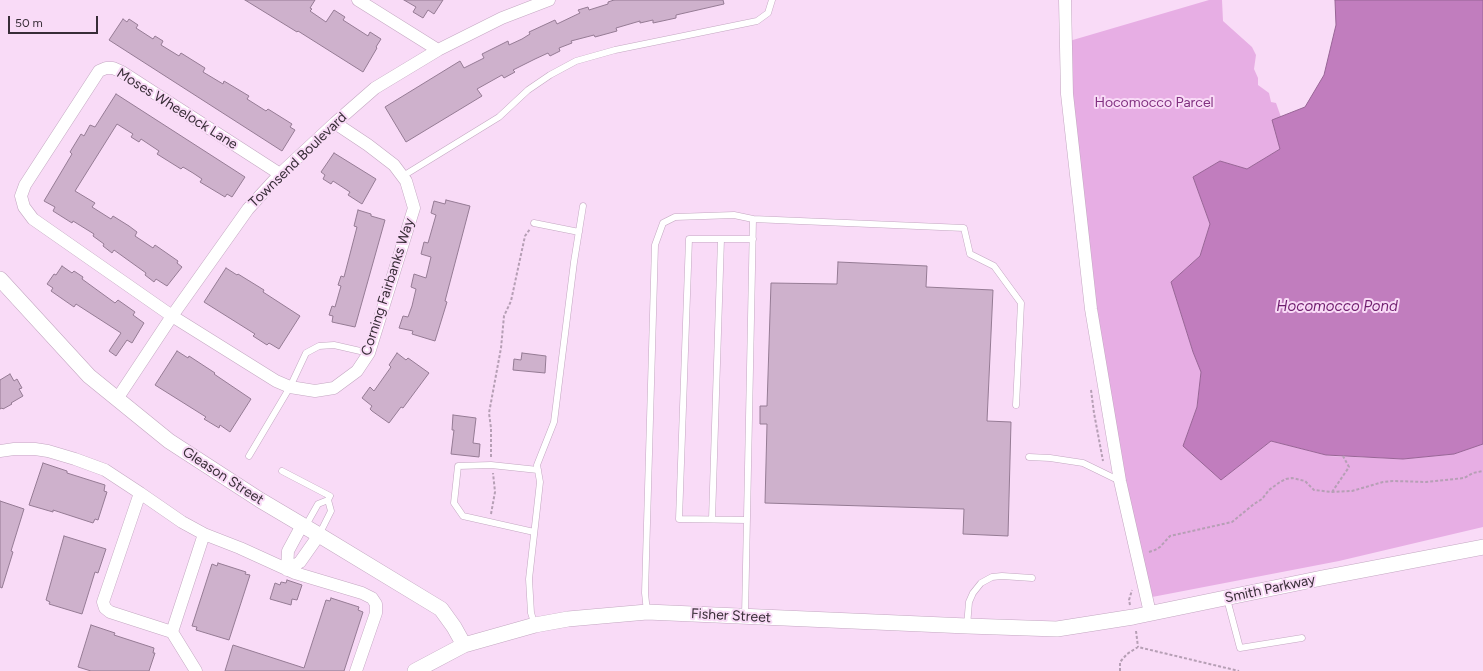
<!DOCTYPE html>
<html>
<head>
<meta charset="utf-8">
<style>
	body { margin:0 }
	#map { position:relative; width:1483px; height:671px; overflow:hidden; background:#f9dbf7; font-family:Figtree,sans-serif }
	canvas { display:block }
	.scale { position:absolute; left:8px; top:16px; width:90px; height:18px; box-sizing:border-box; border:2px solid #382d37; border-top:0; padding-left:5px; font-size:12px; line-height:14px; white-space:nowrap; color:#382d37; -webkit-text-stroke:3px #f9dbf7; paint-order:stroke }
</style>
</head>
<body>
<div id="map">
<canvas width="1483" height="671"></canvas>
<div class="scale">50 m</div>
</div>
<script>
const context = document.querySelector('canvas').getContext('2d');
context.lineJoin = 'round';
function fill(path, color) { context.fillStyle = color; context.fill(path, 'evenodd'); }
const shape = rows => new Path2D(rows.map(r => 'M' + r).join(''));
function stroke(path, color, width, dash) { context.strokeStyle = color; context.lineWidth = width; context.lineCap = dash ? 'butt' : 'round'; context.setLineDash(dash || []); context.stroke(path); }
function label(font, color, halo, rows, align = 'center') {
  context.font = font + ' Figtree,sans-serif'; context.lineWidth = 4; context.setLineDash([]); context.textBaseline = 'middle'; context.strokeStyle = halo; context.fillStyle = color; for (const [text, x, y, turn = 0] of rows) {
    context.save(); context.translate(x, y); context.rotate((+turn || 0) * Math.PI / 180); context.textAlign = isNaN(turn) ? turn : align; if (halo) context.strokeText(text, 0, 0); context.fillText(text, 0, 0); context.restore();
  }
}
const green = shape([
	[1209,0,1222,0,1223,21,1252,47,1256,55,1254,69,1258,78,1258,85,1269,93,1271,102,1276,103,1281,117,1273,120,1280,149,1247,169,1220,161,1193,177,1210,224,1200,256,1171,282,1193,352,1201,371,1197,407,1184,443,1221,480,1271,441,1329,456,1403,459,1454,454,1483,444,1483,527,1339,561,1147,598,1120,481,1067,94,1066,42]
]);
const water = shape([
	[1335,0,1483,0,1483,444,1454,454,1403,459,1326,455,1271,441,1221,480,1183,446,1197,407,1201,372,1193,352,1171,282,1200,256,1210,224,1193,177,1220,161,1247,169,1280,149,1272,120,1305,107,1324,75,1336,25,1335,0]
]);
const building = shape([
	[245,0,315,0,310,8,312,9,310,11,326,22,334,10,345,17,343,20,368,36,370,32,381,39,376,47,377,48,363,72,298,31,297,32,245,0],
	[404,0,443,0,434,14,428,10,423,18,413,12,416,7,404,0],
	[614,0,723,0,724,4,676,15,676,18,653,23,653,20,640,23,640,21,616,28,617,31,595,37,594,35,571,41,572,43,559,48,560,51,550,56,548,53,535,59,513,70,515,72,504,78,502,75,477,89,482,96,406,142,385,107,460,61,464,68,484,58,482,54,508,41,509,45,522,39,530,34,529,32,555,20,557,24,580,13,578,10,588,7,589,10,608,4,608,2,614,0],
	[123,19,127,22,129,19,138,25,136,28,153,39,155,36,163,41,161,45,179,56,181,53,205,68,203,72,223,84,224,81,249,96,247,99,266,111,268,109,292,124,290,127,295,130,282,151,109,40,123,19],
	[116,94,245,177,232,197,227,194,225,197,200,182,202,179,193,173,183,167,181,169,157,154,159,151,141,139,139,142,131,137,133,134,117,124,75,191,95,203,92,207,111,219,113,216,129,226,137,232,135,236,153,248,155,245,178,261,177,263,182,267,167,286,156,279,154,282,145,275,146,273,114,250,112,253,103,246,104,244,93,236,94,234,73,221,72,223,53,211,55,207,44,201,72,154,70,152,81,134,84,136,90,125,95,127,116,94],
	[334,153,376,179,362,204,348,195,350,192,333,181,331,184,323,179,325,175,321,172,334,153],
	[446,200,470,206,445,301,447,302,435,341,412,334,413,331,399,328,403,316,408,317,412,306,416,289,411,287,414,274,426,278,431,257,421,254,424,242,428,243,436,215,431,213,434,201,445,204,446,200],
	[358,210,371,214,371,216,385,220,355,327,332,322,333,316,329,315,332,306,335,307,341,286,338,285,341,276,344,277,357,227,354,226,358,210],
	[838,262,927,266,926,287,993,290,987,421,1011,422,1008,536,963,534,964,509,765,503,767,424,760,424,760,406,767,406,771,283,837,284,838,262],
	[62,266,72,273,74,271,83,277,82,279,115,303,118,300,135,312,133,315,144,323,132,343,127,340,116,356,109,351,121,333,76,304,74,307,51,291,53,288,47,284,54,274,56,275,62,266],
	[226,268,237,275,238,274,264,290,263,292,300,316,279,349,269,343,267,345,253,336,255,334,204,302,226,268],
	[177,351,188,358,189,356,215,373,214,374,251,399,230,432,220,425,219,428,204,419,206,417,155,385,177,351],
	[397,353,406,360,408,358,429,373,403,408,401,407,389,423,372,411,370,409,372,406,362,398,370,387,374,391,391,367,389,365,397,353],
	[522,353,546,356,545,373,513,370,514,359,521,360,522,353],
	[10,374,14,381,17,379,22,388,19,389,23,396,11,403,12,404,3,409,2,408,0,409,0,380,10,374],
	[453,415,476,418,473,443,480,444,479,457,451,454,454,430,452,430,453,415],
	[43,463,67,471,67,473,105,485,104,491,107,492,98,520,95,519,93,523,53,510,53,512,29,505,43,463],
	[0,501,24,509,11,551,13,552,2,588,0,587,0,501],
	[64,536,106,549,98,573,95,572,82,614,49,604,50,602,46,600,64,536],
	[218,563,246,572,245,574,250,575,229,640,196,630,197,627,192,626,212,564,217,566,218,563],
	[287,580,302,585,297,600,292,599,291,605,270,599,275,583,280,585,281,582,286,583,287,580],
	[331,598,359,607,358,610,363,612,344,671,225,671,233,645,304,668,326,600,330,601,331,598],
	[91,625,115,633,114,635,154,648,153,653,155,653,149,671,91,671,78,667,91,625]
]);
const path = shape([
	[1091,390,1094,413,1103,461],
	[491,457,491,428,489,413,501,348,504,316,511,301,525,236,530,229],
	[1332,492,1349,467,1343,456],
	[491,514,495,492,493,473],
	[1149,552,1155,550,1160,547,1170,536,1232,522,1254,504,1262,499,1269,490,1280,482,1286,479,1292,478,1305,481,1314,490,1332,492,1352,491,1383,482,1393,481,1426,482,1464,478,1473,473,1483,471],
	[1130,605,1129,600,1132,590],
	[1136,631,1138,647],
	[1120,671,1120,662,1127,654,1138,647,1239,671]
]);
const service = shape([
	[403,176,499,117,528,90,550,75,576,61,615,50,757,21,768,13,772,0],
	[753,219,964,228,970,254,994,266,1021,303,1016,405],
	[534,223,579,232],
	[249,456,290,387,306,353,319,346,334,345,369,353],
	[1029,457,1050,458,1083,463,1120,481],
	[282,471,330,496,328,500],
	[712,519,721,239],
	[747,520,679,519,689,239,753,239],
	[305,527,318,504,328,500,331,511,319,535],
	[534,532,463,516,454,503,458,466,491,465,538,470],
	[1227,599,1240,648,1302,638],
	[647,612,645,593,655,245,663,223,675,217,734,215,753,219,745,616],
	[535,625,531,613,529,579,540,482,537,465,554,422,574,262,583,206],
	[967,626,969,602,973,593,981,583,992,577,1002,576,1032,578]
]);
const minor = shape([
	[358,0,438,50],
	[1065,0,1067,94,1091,309,1120,481,1150,613],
	[280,174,122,72,113,68,106,68,99,71,25,185,21,196,24,207,33,219,172,316,276,381,290,387,315,391,334,388,357,371,369,353,414,208,406,181,394,165,368,145,335,123],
	[117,399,172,316,248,209,280,174,335,123,375,88,438,50,502,18,549,0],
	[0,451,14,449,35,449,48,451,75,459,105,470,140,493,103,602,105,608,110,612,172,632,196,671],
	[140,493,182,522,204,534],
	[302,525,288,551,287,570,300,562,319,535],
	[172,632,204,534,240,548,295,573,362,593,372,598,376,604,376,613,356,671]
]);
const tertiary = shape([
	[0,279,89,376,169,441,260,500,319,535,441,609,454,627,464,645],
	[415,671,464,645,535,625,568,619,647,612,967,626,1057,629,1133,617,1322,578,1483,547]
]);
const parkNames = [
	["Hocomocco Parcel",1154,103]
];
const streetNames = [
	["Moses Wheelock Lane",177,109,32],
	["Townsend Boulevard",298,160,-44],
	["Corning Fairbanks Way",388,287,-72],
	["Gleason Street",223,476,33],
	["Smith Parkway",1270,589,-12],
	["Fisher Street",731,616,3]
];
const waterNames = [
	["Hocomocco Pond",1337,307]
];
fill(green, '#e7aee4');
fill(water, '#c17dbe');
stroke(water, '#986596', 1);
fill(building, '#ceb1cc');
stroke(building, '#957b94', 1);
stroke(service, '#c3a7c1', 7);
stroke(minor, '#c3a7c1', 13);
stroke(tertiary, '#c3a7c1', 16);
stroke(path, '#b69fb5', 2, [3, 2]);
stroke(service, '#fff', 6);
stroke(minor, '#fff', 12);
stroke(tertiary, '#fff', 15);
label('14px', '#813080', '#f9dbf7', parkNames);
label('14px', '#382d37', '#f9dbf7', streetNames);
label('italic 15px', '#701f6f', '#f9dbf7', waterNames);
</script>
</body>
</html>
